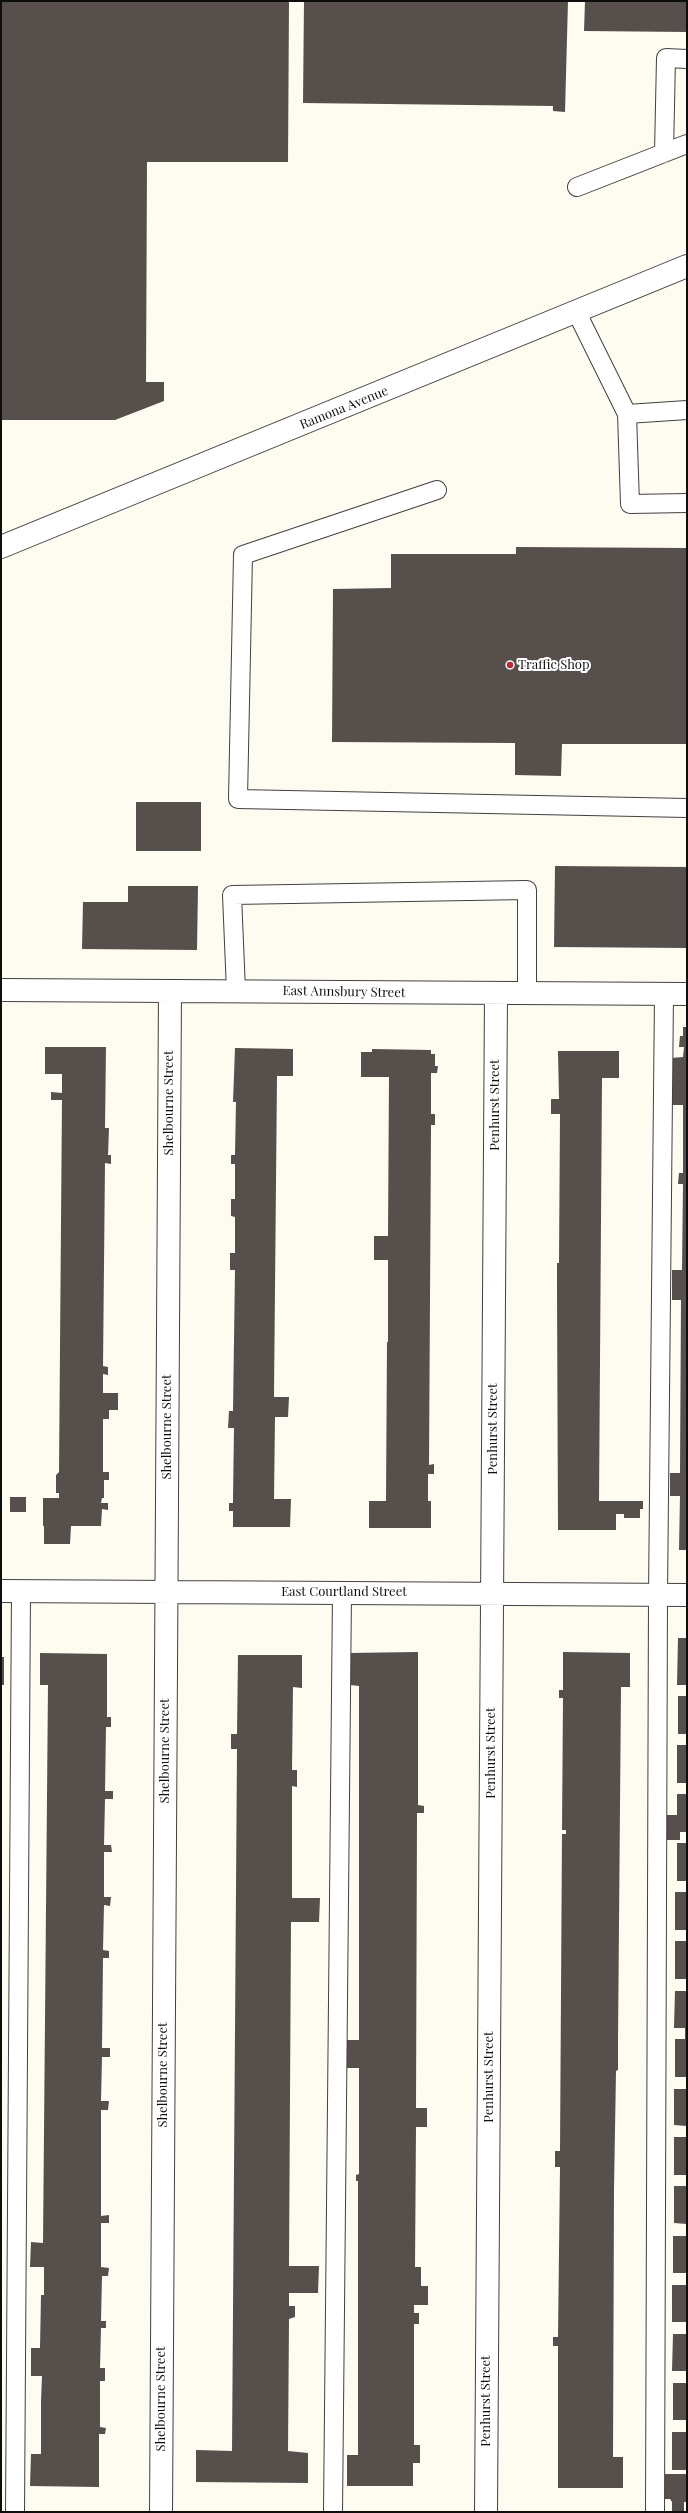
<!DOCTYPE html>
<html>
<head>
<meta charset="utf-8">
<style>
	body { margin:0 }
	#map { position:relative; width:688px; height:2513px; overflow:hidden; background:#fefbf0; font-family:"Playfair Display",serif }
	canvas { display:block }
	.frame { position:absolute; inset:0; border:2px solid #0e0e0e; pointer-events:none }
</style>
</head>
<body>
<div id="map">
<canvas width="688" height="2513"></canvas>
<div class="frame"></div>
</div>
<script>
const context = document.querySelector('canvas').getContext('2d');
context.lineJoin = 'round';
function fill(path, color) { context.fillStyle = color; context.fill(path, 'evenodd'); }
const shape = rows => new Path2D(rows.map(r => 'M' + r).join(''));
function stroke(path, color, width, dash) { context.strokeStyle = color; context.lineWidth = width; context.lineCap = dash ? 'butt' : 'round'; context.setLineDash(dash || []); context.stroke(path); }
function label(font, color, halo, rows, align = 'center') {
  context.font = font + ' "Playfair Display",serif'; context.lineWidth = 4; context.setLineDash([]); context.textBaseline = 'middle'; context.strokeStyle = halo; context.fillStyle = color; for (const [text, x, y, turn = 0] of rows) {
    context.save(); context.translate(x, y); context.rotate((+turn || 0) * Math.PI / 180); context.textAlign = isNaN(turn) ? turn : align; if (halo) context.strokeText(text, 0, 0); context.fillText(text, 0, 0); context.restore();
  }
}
const building = shape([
	[1,1,289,1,288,162,147,162,146,382,164,382,164,401,115,420,1,420],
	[304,1,568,1,565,112,553,111,553,106,303,103],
	[585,1,687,1,687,32,584,31],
	[516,547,687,548,687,744,562,744,561,776,515,775,515,743,332,742,333,589,391,588,391,554,516,554],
	[136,802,201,802,201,851,136,851],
	[555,866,687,867,687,948,554,947],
	[128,886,198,886,197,950,82,949,83,902,128,902],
	[683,1027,687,1027,687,1550,679,1550,680,1496,670,1496,670,1473,680,1473,681,1300,672,1300,672,1270,682,1270,683,1184,678,1184,679,1173,683,1173,683,1105,671,1105,671,1058,683,1057,684,1047,679,1047,680,1036,683,1036],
	[45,1047,106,1047,105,1128,109,1128,108,1155,111,1155,111,1164,105,1163,103,1366,108,1367,108,1375,103,1374,103,1393,118,1393,118,1410,109,1410,109,1419,103,1419,103,1472,109,1472,109,1480,104,1480,104,1498,102,1498,101,1503,108,1503,108,1510,102,1509,101,1526,71,1526,70,1544,44,1544,44,1526,43,1526,43,1498,59,1498,59,1493,56,1493,56,1475,59,1472,62,1100,51,1100,51,1092,62,1093,62,1074,45,1074],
	[235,1048,293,1049,293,1076,277,1076,274,1394,274,1397,289,1397,288,1417,275,1417,274,1499,291,1499,290,1527,233,1527,233,1511,229,1511,229,1503,233,1503,233,1498,234,1428,228,1428,229,1411,233,1411,235,1270,230,1270,230,1253,235,1253,235,1217,231,1216,231,1199,235,1199,235,1164,231,1164,231,1155,235,1155,236,1102,233,1102],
	[372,1049,431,1050,431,1054,435,1054,435,1066,438,1066,437,1073,431,1073,431,1114,435,1114,435,1125,431,1125,431,1130,429,1465,434,1464,434,1474,428,1474,428,1501,431,1501,431,1528,369,1528,369,1501,386,1501,387,1342,388,1342,388,1260,374,1260,374,1236,388,1236,389,1077,361,1077,361,1052,372,1052],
	[558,1051,619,1051,619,1078,602,1078,599,1501,643,1501,643,1509,640,1509,640,1518,624,1518,624,1514,616,1514,616,1530,558,1530,557,1290,557,1263,559,1263,560,1114,551,1114,551,1099,559,1099],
	[10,1497,26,1497,26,1512,10,1512],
	[678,1638,687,1638,687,1685,677,1685],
	[418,1652,418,1805,424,1806,424,1813,417,1813,416,2108,427,2108,427,2127,416,2127,415,2267,421,2267,421,2286,428,2286,428,2305,414,2305,414,2313,419,2313,419,2324,414,2324,414,2445,420,2445,420,2463,413,2463,413,2486,347,2486,347,2455,358,2455,358,2181,356,2181,356,2175,359,2174,359,2068,344,2068,344,2040,359,2040,359,1686,350,1685,349,1653],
	[563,1652,630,1653,630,1687,621,1687,618,2041,618,2070,616,2071,614,2189,613,2457,623,2457,623,2488,558,2488,558,2346,553,2346,553,2337,558,2337,560,2167,555,2167,555,2151,560,2151,562,1834,566,1834,566,1830,562,1830,563,1698,559,1698,559,1690,563,1690],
	[40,1653,107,1654,107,1717,111,1717,111,1727,106,1727,105,1791,113,1791,113,1799,105,1799,104,1845,111,1845,112,1852,104,1852,104,1897,111,1897,110,1906,104,1905,103,1950,109,1951,109,1958,103,1958,102,2048,110,2048,110,2057,102,2057,101,2101,109,2101,108,2110,101,2110,101,2216,109,2215,109,2223,101,2223,101,2267,109,2268,108,2276,102,2276,101,2321,106,2321,106,2328,101,2328,100,2368,105,2368,105,2381,100,2381,100,2427,106,2428,105,2434,99,2434,99,2487,30,2486,31,2454,41,2454,41,2401,42,2376,31,2376,31,2348,40,2348,41,2295,44,2295,44,2267,30,2267,31,2242,43,2243,48,1685,40,1685],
	[238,1655,302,1655,302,1688,293,1687,292,1770,297,1770,297,1787,292,1786,292,1898,320,1898,319,1922,291,1922,289,2266,319,2266,318,2293,289,2293,289,2306,295,2306,295,2317,289,2319,288,2451,308,2453,308,2483,196,2482,196,2450,232,2451,237,1749,231,1749,231,1734,237,1734],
	[1,1657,4,1657,4,1685,1,1685],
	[678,1696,687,1696,687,1734,678,1734],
	[677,1745,687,1745,687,1783,677,1783],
	[677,1794,687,1794,687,1832,680,1832,680,1840,666,1840,666,1815,677,1815],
	[677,1843,687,1843,687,1881,677,1881],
	[675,1892,687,1892,687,1930,675,1930],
	[675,1941,687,1941,687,1979,675,1979],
	[686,1988,687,2077,675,2077,675,2039,685,2039,685,2028,674,2028,675,1991,686,1991],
	[674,2089,687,2089,687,2126,674,2125],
	[674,2137,687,2137,687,2175,674,2175],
	[674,2186,687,2186,687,2224,674,2223],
	[673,2236,687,2236,687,2273,673,2273],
	[672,2285,687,2285,687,2322,672,2322],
	[673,2334,687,2334,687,2371,672,2371],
	[673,2383,687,2383,687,2420,673,2420],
	[672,2432,687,2432,687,2470,672,2470],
	[663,2474,687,2474,687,2502,684,2502,684,2512,672,2512,672,2502,670,2499,663,2499]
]);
const service = shape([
	[664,153,666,58,687,59],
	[577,187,687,144],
	[577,313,627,414,630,504,687,503],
	[627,414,687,410],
	[437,490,243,555,238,799,687,808],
	[236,991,232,895,527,890,527,994],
	[15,2512,21,1591],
	[333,2512,342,1592],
	[655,2512,658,1595,664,994]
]);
const minor = shape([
	[1,547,687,266],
	[1,990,687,994],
	[1,1591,687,1595],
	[161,2512,170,991],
	[486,2512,496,994]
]);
const markers = [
	[510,665,4,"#b92b36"]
];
const streetNames = [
	["Ramona Avenue",344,408,-22],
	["East Annsbury Street",344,992,1],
	["Shelbourne Street",169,1103,-90],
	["Penhurst Street",495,1105,-90],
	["Shelbourne Street",167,1427,-90],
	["Penhurst Street",493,1429,-90],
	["East Courtland Street",344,1592],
	["Shelbourne Street",165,1751,-90],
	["Penhurst Street",491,1753,-90],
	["Shelbourne Street",163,2075,-90],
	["Penhurst Street",489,2077,-90],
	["Shelbourne Street",161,2399,-90],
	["Penhurst Street",486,2401,-90]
];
const poiNames = [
	["Traffic Shop",518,665]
];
fill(building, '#564f4b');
stroke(service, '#414141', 20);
stroke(minor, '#414141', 24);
stroke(service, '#fff', 18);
stroke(minor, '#fff', 22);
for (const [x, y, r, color] of markers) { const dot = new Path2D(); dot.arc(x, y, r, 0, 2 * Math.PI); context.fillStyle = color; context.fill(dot); stroke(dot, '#fff', 1.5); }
label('13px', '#0e0e0e', '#fff', streetNames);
label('13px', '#0e0e0e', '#fff', poiNames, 'left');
</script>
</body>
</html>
